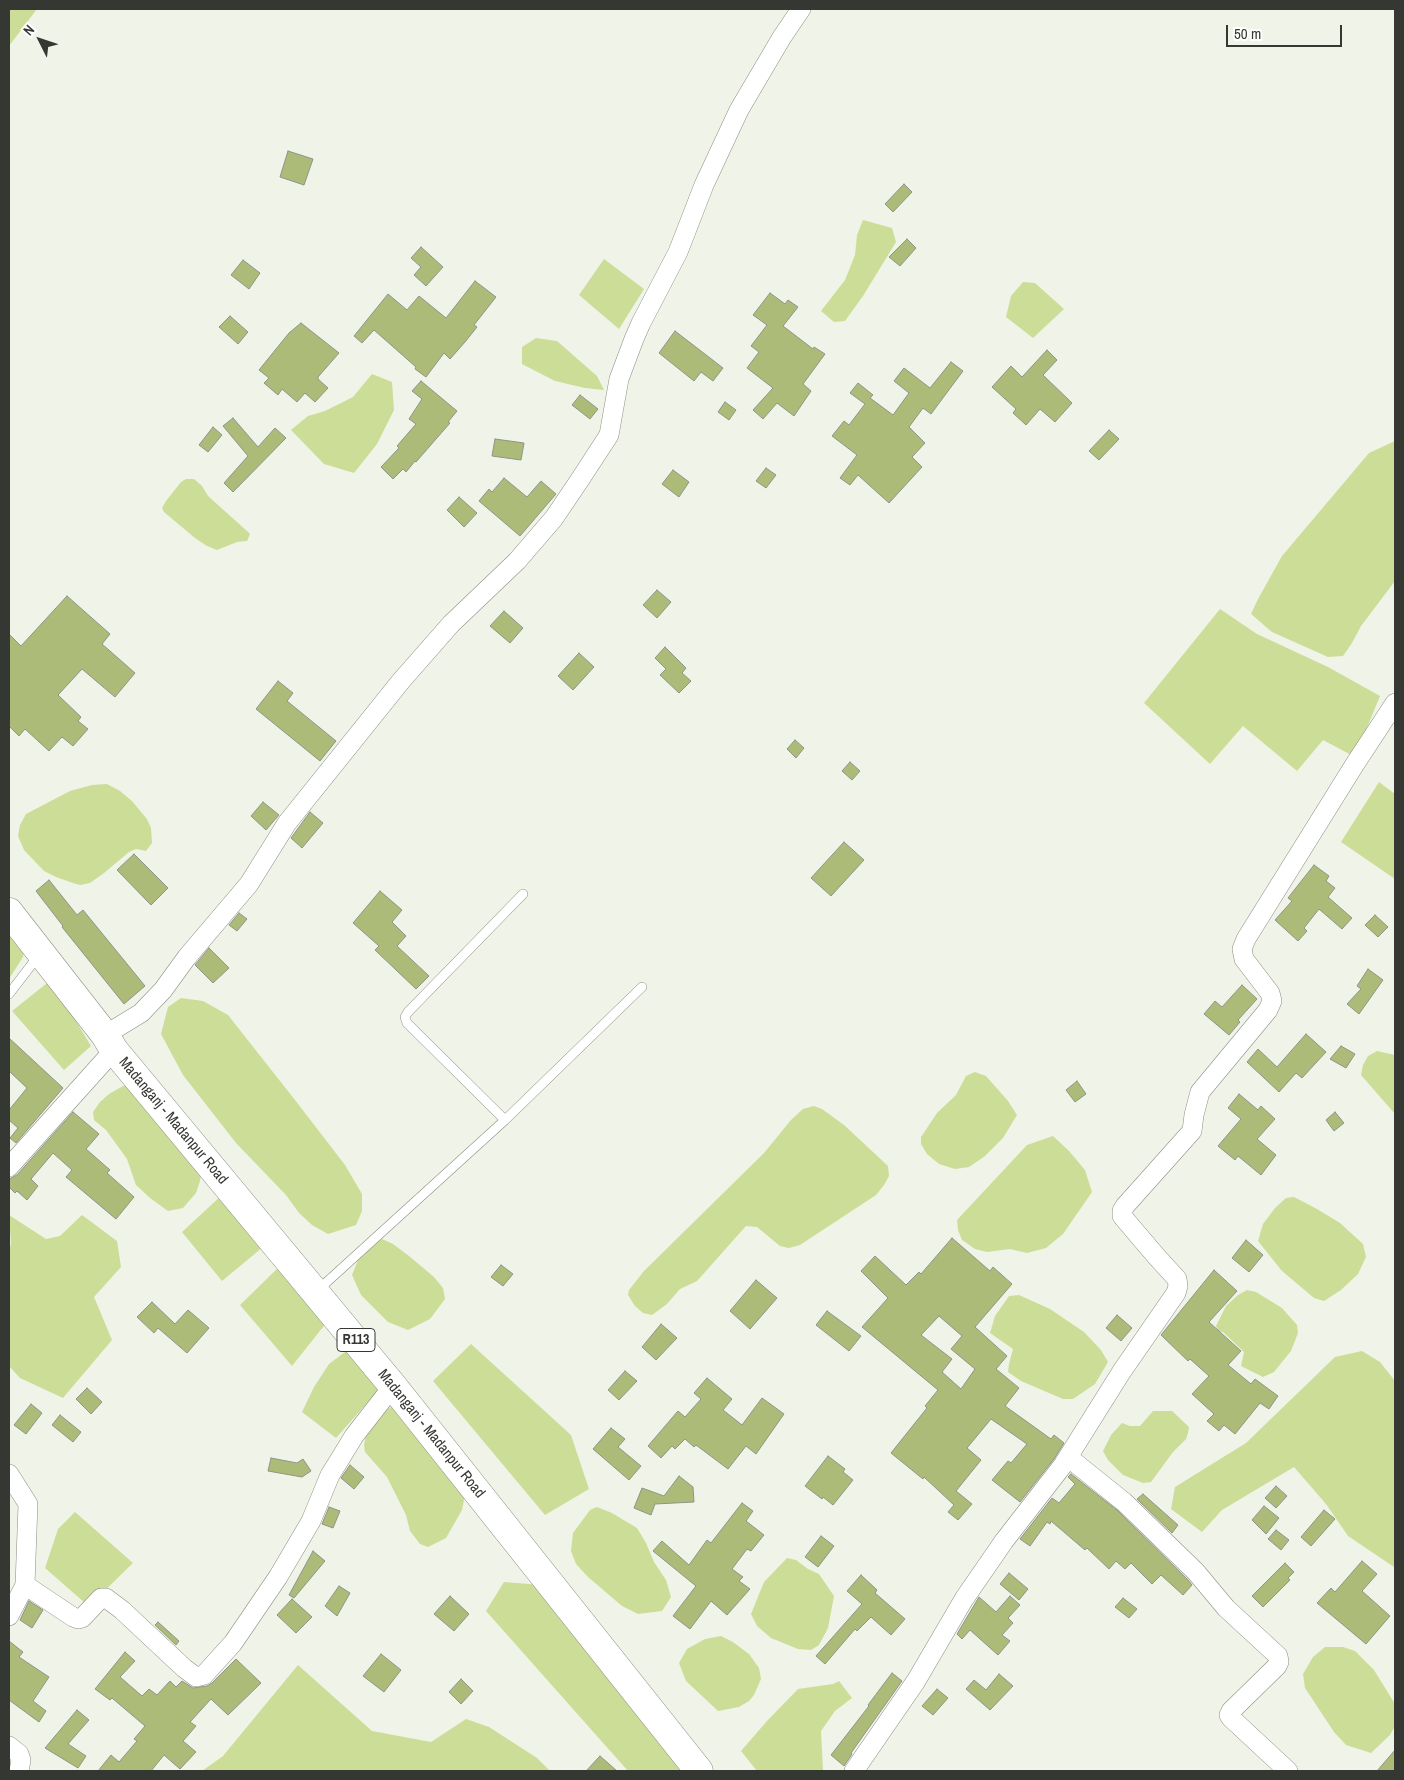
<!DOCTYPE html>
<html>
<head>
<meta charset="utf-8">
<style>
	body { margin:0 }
	#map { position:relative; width:1404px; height:1780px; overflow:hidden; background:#f0f3e7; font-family:"Archivo Narrow",sans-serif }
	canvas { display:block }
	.frame { position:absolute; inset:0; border:10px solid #353732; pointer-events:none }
	.north { position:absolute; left:15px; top:15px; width:50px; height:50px; -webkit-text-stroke:4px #fff; paint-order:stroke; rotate:311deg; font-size:14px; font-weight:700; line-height:20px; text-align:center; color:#353732 }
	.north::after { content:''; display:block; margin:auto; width:18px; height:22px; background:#353732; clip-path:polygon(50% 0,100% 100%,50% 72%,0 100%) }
	.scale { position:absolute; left:1226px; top:25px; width:116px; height:22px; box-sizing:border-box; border:2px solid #353732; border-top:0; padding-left:6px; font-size:15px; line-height:18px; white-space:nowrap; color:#353732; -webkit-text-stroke:4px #fff; paint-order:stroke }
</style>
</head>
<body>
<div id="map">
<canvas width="1404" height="1780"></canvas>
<div class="frame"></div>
<div class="north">N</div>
<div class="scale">50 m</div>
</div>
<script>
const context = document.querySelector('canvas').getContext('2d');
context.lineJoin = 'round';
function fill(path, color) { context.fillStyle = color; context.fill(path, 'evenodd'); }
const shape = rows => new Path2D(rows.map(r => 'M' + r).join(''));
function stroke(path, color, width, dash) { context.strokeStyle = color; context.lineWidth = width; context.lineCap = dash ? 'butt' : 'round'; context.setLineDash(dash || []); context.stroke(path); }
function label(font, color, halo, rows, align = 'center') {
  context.font = font + ' "Archivo Narrow",sans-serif'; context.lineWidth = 4.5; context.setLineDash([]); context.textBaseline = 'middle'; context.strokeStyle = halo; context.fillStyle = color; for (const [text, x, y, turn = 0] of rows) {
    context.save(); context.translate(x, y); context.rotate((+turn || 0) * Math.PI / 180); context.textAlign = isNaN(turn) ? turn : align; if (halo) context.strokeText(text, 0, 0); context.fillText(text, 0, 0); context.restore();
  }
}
const water = shape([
	[9,9,37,9,9,46],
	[863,220,892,228,896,242,863,296,845,321,834,322,821,311,845,280,855,255,857,235],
	[604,259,644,289,619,329,579,295],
	[1023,282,1035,283,1064,309,1033,338,1006,317,1011,296],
	[536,338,557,341,597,376,604,390,585,388,555,381,522,364,522,347],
	[372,374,392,382,394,410,377,444,354,473,324,464,291,430,308,416,325,411,353,397],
	[1395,441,1395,581,1361,626,1352,643,1343,656,1328,657,1272,632,1251,614,1258,599,1282,556,1369,453],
	[186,479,194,479,202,486,208,496,247,531,250,534,247,541,237,542,217,550,207,546,195,538,164,512,162,508,166,501,181,482],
	[1220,609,1257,634,1328,667,1380,696,1355,757,1323,740,1297,771,1243,726,1210,764,1144,703],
	[1379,782,1395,794,1395,879,1341,842],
	[107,784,120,791,132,801,147,819,151,828,152,843,146,851,136,849,129,852,104,873,90,883,80,885,73,883,56,877,44,871,24,850,18,836,20,825,26,814,70,791,92,785],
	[9,923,25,947,23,957,9,979],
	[51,980,91,1046,64,1070,12,1011],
	[181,998,203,1001,228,1015,295,1100,345,1165,362,1194,362,1211,356,1225,328,1234,312,1225,299,1213,286,1195,236,1143,183,1075,161,1034,168,1007],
	[1377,1051,1395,1055,1395,1114,1361,1075,1363,1065,1368,1056],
	[975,1072,986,1076,1008,1101,1017,1115,1003,1138,985,1156,969,1167,955,1169,939,1164,927,1154,921,1144,921,1137,937,1113,956,1095,966,1076],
	[125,1085,135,1085,202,1165,200,1181,196,1193,183,1208,168,1211,150,1198,136,1185,127,1159,106,1130,94,1120,93,1112,100,1102,109,1094],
	[814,1106,822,1109,844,1125,888,1166,889,1176,884,1185,876,1195,800,1245,789,1248,780,1246,757,1227,746,1226,697,1281,680,1289,667,1304,652,1315,643,1313,635,1306,628,1295,629,1290,644,1271,764,1153,791,1120,803,1109],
	[1053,1136,1069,1151,1085,1170,1092,1192,1063,1234,1046,1248,1027,1253,1010,1249,987,1252,975,1249,962,1240,958,1230,957,1220,1027,1145],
	[222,1195,269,1242,222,1281,182,1232],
	[1294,1197,1317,1209,1340,1223,1363,1244,1366,1257,1358,1274,1341,1290,1324,1301,1314,1298,1282,1271,1258,1241,1263,1224,1275,1208,1286,1198],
	[9,1215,46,1239,60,1236,82,1215,117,1241,121,1267,94,1297,112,1340,63,1398,20,1378,9,1366,9,1253,11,1243],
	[382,1239,393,1244,409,1256,434,1277,443,1288,445,1299,430,1319,408,1330,388,1322,361,1295,352,1275,360,1255,371,1246],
	[281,1265,327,1322,292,1366,240,1305],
	[1247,1290,1256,1292,1282,1308,1297,1325,1298,1333,1291,1351,1274,1372,1263,1377,1241,1366,1244,1352,1223,1332,1218,1331,1216,1326,1226,1306,1238,1295],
	[1019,1295,1050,1309,1084,1332,1101,1350,1108,1362,1095,1384,1073,1399,1063,1399,1021,1381,1008,1372,1009,1364,1013,1349,990,1333,995,1316,1009,1296],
	[471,1344,571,1435,589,1489,545,1515,433,1381],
	[353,1346,383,1385,336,1438,302,1412,314,1387,329,1364],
	[1362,1351,1380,1362,1395,1381,1395,1566,1394,1567,1348,1536,1326,1504,1294,1467,1222,1510,1202,1532,1171,1509,1175,1487,1246,1443,1335,1357],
	[393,1406,466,1490,462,1510,446,1538,428,1547,420,1544,410,1531,406,1515,387,1477,365,1452,364,1445,366,1435,384,1411],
	[1153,1411,1172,1411,1189,1427,1188,1433,1186,1439,1173,1452,1151,1482,1143,1483,1123,1475,1108,1460,1103,1451,1111,1435,1122,1423,1130,1426,1140,1426],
	[597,1507,612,1513,637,1528,646,1543,654,1562,666,1580,671,1597,662,1611,638,1614,622,1606,588,1577,576,1564,571,1551,573,1533,590,1510],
	[75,1512,133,1563,96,1599,85,1603,45,1568,58,1529],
	[787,1558,796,1560,808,1569,819,1574,834,1596,828,1628,819,1645,811,1650,798,1649,771,1638,757,1626,751,1614,764,1582],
	[504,1582,542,1585,694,1771,628,1771,486,1611],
	[721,1636,733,1642,749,1654,759,1668,761,1679,754,1695,749,1701,739,1707,718,1711,686,1681,679,1663,687,1649,705,1639],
	[1325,1647,1343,1647,1355,1651,1374,1670,1395,1704,1395,1726,1390,1735,1371,1753,1346,1745,1334,1732,1305,1688,1303,1674,1313,1657],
	[298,1665,372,1731,431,1742,466,1719,489,1727,537,1758,550,1771,202,1771,223,1756],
	[839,1681,852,1698,835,1711,821,1731,823,1771,757,1771,741,1751,767,1721,798,1689,833,1684]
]);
const building = shape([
	[288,151,313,159,304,185,280,177,288,151],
	[904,184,912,192,893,212,885,204,904,184],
	[907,239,916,248,900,266,889,257,907,239],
	[421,247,443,267,426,286,414,275,421,267,411,258,421,247],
	[243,260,260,273,249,289,231,275,243,260],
	[475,281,496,297,474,325,477,327,465,342,450,359,444,353,426,377,415,369,416,367,374,330,362,343,354,336,388,294,407,310,419,296,446,318,475,281],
	[770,293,785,304,788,300,798,307,783,326,813,349,814,347,825,354,803,384,811,391,794,416,777,403,763,419,753,410,773,388,747,368,759,352,751,346,767,325,753,315,770,293],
	[230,316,248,332,238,344,219,327,230,316],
	[301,323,339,353,318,377,318,379,328,388,315,402,305,393,297,402,282,389,278,395,264,383,269,378,259,370,289,333,301,323],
	[675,331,723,368,713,381,701,372,694,381,659,353,675,331],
	[1047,350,1057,360,1043,375,1072,403,1055,422,1040,409,1026,425,1013,413,1016,409,992,387,1011,366,1022,377,1047,350],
	[951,362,963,371,931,414,923,408,909,427,925,443,912,457,922,467,889,503,858,475,850,485,840,478,857,455,832,436,844,421,849,425,865,404,850,393,858,383,873,395,870,398,893,415,909,393,894,381,904,368,930,388,951,362],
	[421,381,457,411,448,422,450,423,416,462,415,461,406,472,403,469,393,479,381,467,399,448,397,446,416,424,409,419,422,399,412,391,421,381],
	[580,395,598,409,590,419,572,405,580,395],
	[725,402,736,410,729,420,718,412,725,402],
	[233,418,258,447,275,428,286,438,233,492,224,483,248,456,223,426,233,418],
	[213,427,222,435,208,452,199,445,213,427],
	[1109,430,1119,439,1099,460,1089,451,1109,430],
	[495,439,524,443,521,460,492,456,495,439],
	[766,468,776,475,766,488,756,481,766,468],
	[673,470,689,482,679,497,662,484,673,470],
	[504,478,527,497,541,481,556,494,520,536,479,501,489,489,492,492,504,478],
	[459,497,477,513,464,527,447,510,459,497],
	[657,590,671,602,657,618,643,605,657,590],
	[67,596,110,634,102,644,135,673,115,697,82,669,58,695,81,717,78,721,88,729,73,746,62,737,49,751,25,729,19,736,9,726,9,634,21,646,67,596],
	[504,611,523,628,510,643,490,626,504,611],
	[665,647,686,668,682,673,691,681,679,693,660,675,666,669,655,658,665,647],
	[579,653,594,667,573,690,558,676,579,653],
	[278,681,293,693,287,701,336,741,320,761,256,709,278,681],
	[795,740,804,748,796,758,787,749,795,740],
	[850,762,860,771,852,780,842,771,850,762],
	[263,802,279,815,266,830,251,816,263,802],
	[310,812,323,823,302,848,291,838,310,812],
	[844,842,864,860,831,896,811,878,844,842],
	[134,854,168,888,151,905,117,870,134,854],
	[1314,865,1329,876,1326,881,1335,888,1328,897,1352,918,1342,929,1319,909,1304,928,1307,931,1298,941,1275,920,1292,901,1288,898,1314,865],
	[49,880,77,915,83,910,145,986,124,1004,62,927,63,926,36,891,49,880],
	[380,891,402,910,392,922,406,936,397,946,429,976,416,989,375,950,379,946,353,923,380,891],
	[239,913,247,919,237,931,229,925,239,913],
	[1375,915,1388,927,1378,937,1365,925,1375,915],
	[209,948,229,968,213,983,195,965,209,948],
	[1368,969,1383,980,1359,1014,1347,1004,1361,989,1357,986,1368,969],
	[1242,985,1257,999,1238,1020,1240,1022,1229,1035,1204,1014,1215,1001,1222,1007,1242,985],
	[1306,1034,1326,1052,1302,1078,1296,1073,1279,1092,1247,1062,1258,1049,1277,1067,1306,1034],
	[9,1038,63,1088,16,1143,10,1138,18,1128,9,1120,9,1110,27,1088,9,1071,9,1038],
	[1341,1046,1355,1054,1346,1068,1330,1059,1341,1046],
	[1077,1081,1086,1094,1075,1102,1066,1090,1077,1081],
	[1239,1094,1258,1110,1261,1106,1275,1119,1257,1139,1276,1155,1261,1175,1238,1156,1235,1160,1218,1146,1241,1119,1228,1108,1239,1094],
	[73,1112,99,1134,86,1149,110,1170,107,1173,134,1197,116,1219,66,1177,72,1170,53,1153,31,1179,38,1186,27,1200,17,1191,15,1193,9,1187,9,1180,11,1178,17,1175,73,1112],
	[1335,1112,1344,1123,1334,1131,1326,1120,1335,1112],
	[952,1238,990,1271,993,1267,1012,1284,975,1327,1007,1356,996,1369,1019,1388,1005,1406,1051,1439,1054,1435,1064,1443,1054,1459,1020,1502,992,1480,1008,1461,1011,1463,1027,1444,991,1419,967,1448,981,1460,956,1491,972,1504,958,1520,948,1512,954,1505,924,1477,923,1479,891,1453,927,1408,925,1406,938,1390,862,1327,888,1298,861,1271,875,1256,906,1285,919,1272,921,1274,952,1238],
	[939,1316,962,1336,951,1349,975,1369,961,1389,942,1372,952,1359,921,1335,939,1316],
	[1246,1240,1263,1255,1249,1272,1232,1258,1246,1240],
	[501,1265,513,1274,503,1286,491,1277,501,1265],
	[1214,1270,1237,1291,1209,1322,1241,1351,1228,1365,1251,1384,1255,1379,1278,1396,1269,1409,1260,1403,1235,1434,1224,1425,1219,1431,1207,1421,1214,1414,1192,1394,1209,1376,1190,1359,1188,1361,1161,1335,1214,1270],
	[756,1280,777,1298,750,1329,730,1311,756,1280],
	[152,1302,175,1324,188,1310,209,1328,187,1353,158,1328,154,1333,137,1317,152,1302],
	[827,1311,861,1336,849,1351,816,1325,827,1311],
	[1117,1315,1132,1328,1121,1341,1106,1328,1117,1315],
	[661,1324,677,1338,656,1360,642,1347,661,1324],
	[625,1371,637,1381,619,1400,608,1390,625,1371],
	[707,1378,732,1399,723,1410,742,1425,762,1398,784,1414,756,1454,746,1446,728,1469,696,1445,694,1447,685,1439,675,1449,672,1446,661,1458,648,1446,678,1411,685,1417,701,1399,694,1393,707,1378],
	[87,1388,102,1402,91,1414,76,1399,87,1388],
	[31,1404,42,1413,26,1434,14,1425,31,1404],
	[60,1415,81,1432,73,1442,52,1425,60,1415],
	[611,1428,625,1439,618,1447,641,1466,629,1480,593,1449,611,1428],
	[828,1456,845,1469,843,1472,853,1480,833,1505,823,1497,822,1499,805,1486,828,1456],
	[271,1458,297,1463,303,1459,311,1471,302,1477,268,1471,271,1458],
	[350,1465,364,1477,354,1489,341,1478,350,1465],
	[1071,1474,1117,1510,1188,1580,1192,1585,1183,1595,1161,1575,1152,1584,1131,1563,1125,1569,1116,1561,1109,1569,1087,1548,1085,1550,1051,1521,1050,1524,1047,1522,1030,1546,1020,1539,1052,1498,1059,1503,1075,1484,1068,1477,1071,1474],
	[679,1476,693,1487,694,1502,655,1504,651,1515,634,1508,642,1488,664,1496,679,1476],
	[1276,1486,1287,1496,1276,1508,1265,1498,1276,1486],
	[1143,1494,1178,1525,1172,1533,1137,1499,1143,1494],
	[742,1503,753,1511,746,1521,764,1535,751,1551,747,1549,732,1569,743,1577,739,1581,750,1589,727,1615,711,1601,690,1629,673,1616,696,1586,653,1551,662,1541,689,1565,707,1540,711,1543,742,1503],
	[1264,1506,1279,1518,1266,1534,1252,1520,1264,1506],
	[329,1507,340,1511,333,1528,322,1524,329,1507],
	[1324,1510,1335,1519,1311,1546,1301,1537,1324,1510],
	[1276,1530,1289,1540,1281,1550,1268,1539,1276,1530],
	[821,1536,834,1546,818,1567,805,1557,821,1536],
	[313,1551,325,1561,294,1598,289,1595,313,1551],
	[1362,1561,1377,1574,1362,1591,1390,1616,1366,1644,1317,1603,1331,1588,1335,1592,1362,1561],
	[1285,1563,1294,1572,1288,1578,1290,1580,1263,1607,1252,1596,1285,1563],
	[1009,1573,1028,1589,1019,1600,1000,1584,1009,1573],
	[861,1575,877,1590,875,1593,905,1619,891,1635,871,1617,857,1631,855,1629,825,1664,816,1656,862,1604,847,1591,861,1575],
	[339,1586,350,1593,337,1616,325,1606,339,1586],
	[450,1596,469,1614,454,1631,434,1614,450,1596],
	[1010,1596,1020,1605,1008,1618,1013,1623,1002,1635,1010,1641,998,1655,970,1630,962,1639,957,1634,979,1597,996,1612,1010,1596],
	[1123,1598,1137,1609,1129,1618,1115,1607,1123,1598],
	[292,1599,312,1617,296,1633,277,1615,292,1599],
	[29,1601,43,1610,32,1628,20,1620,29,1601],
	[158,1622,179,1641,176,1645,155,1625,158,1622],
	[9,1641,23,1652,19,1657,49,1677,33,1701,46,1711,39,1722,9,1700,9,1641],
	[125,1652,135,1661,120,1677,142,1696,149,1689,157,1695,170,1681,176,1687,182,1681,193,1688,207,1686,212,1683,236,1659,261,1683,228,1715,211,1699,190,1722,196,1726,183,1741,196,1752,180,1769,164,1755,151,1771,98,1771,111,1755,119,1762,137,1741,134,1739,145,1726,112,1698,110,1700,95,1689,125,1652],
	[381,1654,401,1670,384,1692,363,1676,381,1654],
	[892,1673,902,1681,851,1753,852,1754,844,1766,831,1755,869,1706,868,1705,892,1673],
	[999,1674,1013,1686,990,1710,966,1689,974,1680,986,1690,999,1674],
	[461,1679,473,1691,461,1704,449,1692,461,1679],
	[937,1689,948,1698,933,1715,922,1706,937,1689],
	[77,1710,89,1720,68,1744,86,1756,78,1768,45,1748,77,1710],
	[1395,1750,1395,1771,1377,1771,1395,1750],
	[600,1756,617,1771,586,1771,600,1756]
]);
const lane = shape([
	[9,994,39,955],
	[505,1120,407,1023,405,1017,408,1012,523,894],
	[318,1290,505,1120,642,987]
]);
const street = shape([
	[105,1035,141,1013,163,990,187,957,249,884,287,823,401,681,451,624,517,561,554,518,581,478,609,435,619,379,634,339,641,323,678,252,704,185,739,110,782,37,801,9],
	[9,1167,114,1050],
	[1068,1457,1124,1502,1196,1572,1226,1608,1278,1656,1279,1662,1277,1666,1231,1711,1229,1715,1231,1718,1288,1771],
	[9,1474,28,1504,25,1585,9,1616],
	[25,1585,73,1617,78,1619,82,1618,101,1598,106,1598,122,1610,184,1668,196,1677,204,1675,233,1643,278,1577,311,1521,330,1475,340,1459,354,1436,393,1386],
	[9,1746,19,1754,21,1760,19,1771],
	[854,1771,916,1681,964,1599,1004,1541,1063,1465,1122,1371,1176,1293,1178,1286,1177,1279,1156,1256,1122,1216,1122,1211,1125,1206,1192,1131,1194,1115,1200,1092,1268,1010,1272,1001,1270,993,1244,959,1242,949,1246,939,1355,764,1395,703]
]);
const primary = shape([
	[9,912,105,1035,114,1050,393,1386,699,1771]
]);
const shields = [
	[356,1340,38]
];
const shieldNames = [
	["R113",356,1340]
];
const streetNames = [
	["Madanganj - Madanpur Road",173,1121,50],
	["Madanganj - Madanpur Road",431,1434,51]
];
fill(water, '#ccdd98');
fill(building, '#acbc78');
stroke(building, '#909388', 1);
stroke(lane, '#8a8d82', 10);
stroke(street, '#8a8d82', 20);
stroke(primary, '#8a8d82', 29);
stroke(lane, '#fff', 9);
stroke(street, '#fff', 19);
stroke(primary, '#fff', 28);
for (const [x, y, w] of shields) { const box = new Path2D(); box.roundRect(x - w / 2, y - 11.5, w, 23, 4); context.fillStyle = '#fff'; context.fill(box); stroke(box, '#353732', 1); }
label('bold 14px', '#353732', null, shieldNames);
label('15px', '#353732', '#fff', streetNames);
</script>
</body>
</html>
